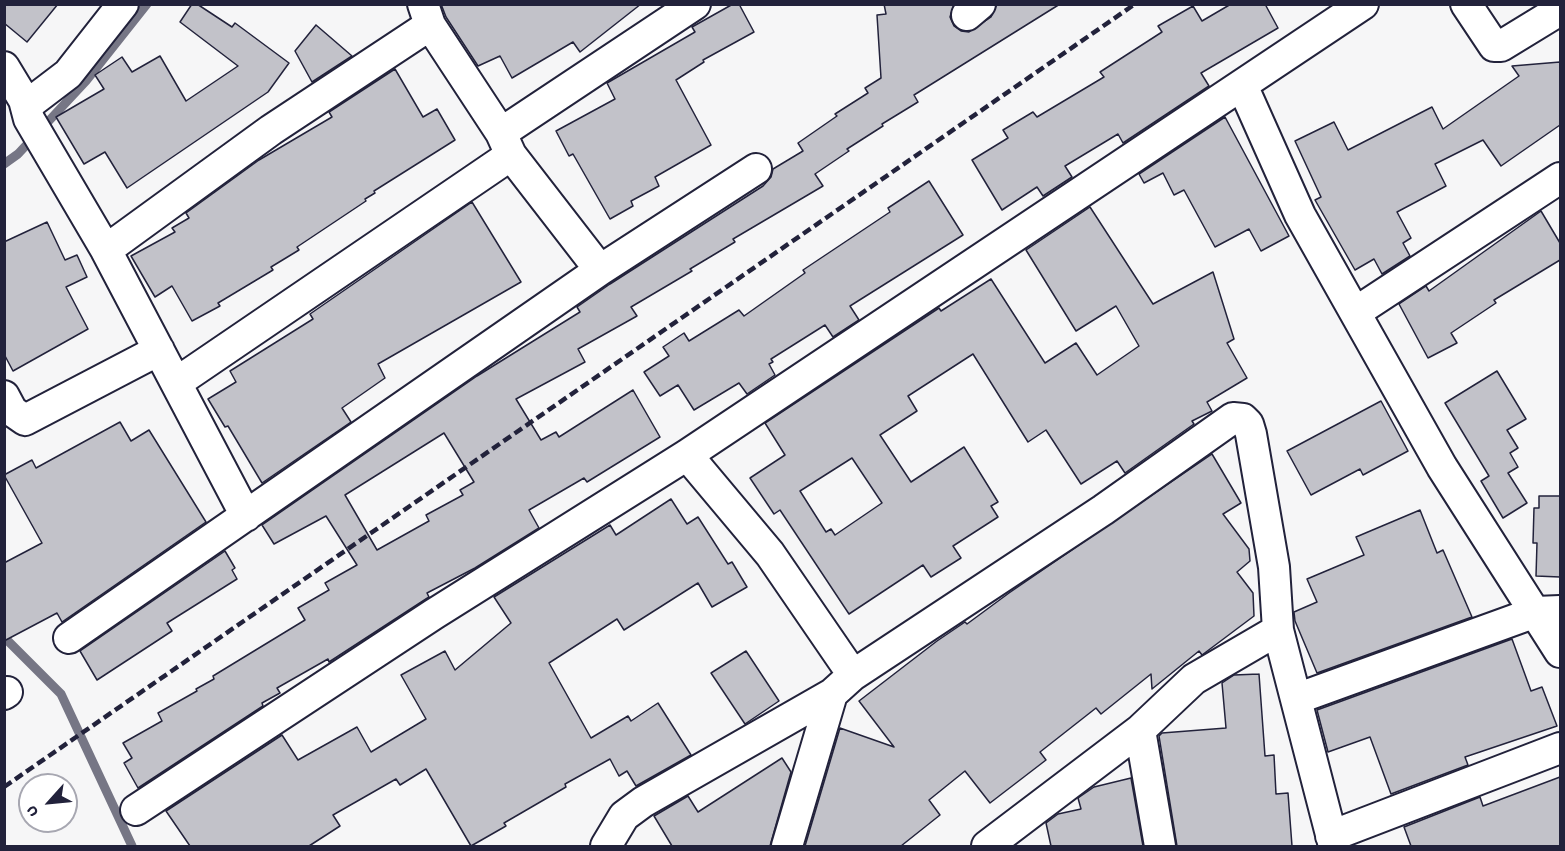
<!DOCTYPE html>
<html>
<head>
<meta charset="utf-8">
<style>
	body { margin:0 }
	#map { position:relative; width:1565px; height:851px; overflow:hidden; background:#f6f6f7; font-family:"Gochi Hand",sans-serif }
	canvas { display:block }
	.frame { position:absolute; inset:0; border:6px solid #22223b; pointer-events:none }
	.north { position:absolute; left:18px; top:773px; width:60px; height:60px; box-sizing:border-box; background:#fff; border:2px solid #a7a7b1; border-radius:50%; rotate:243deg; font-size:16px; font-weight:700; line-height:24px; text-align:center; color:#22223b }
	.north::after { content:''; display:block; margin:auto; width:21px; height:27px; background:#22223b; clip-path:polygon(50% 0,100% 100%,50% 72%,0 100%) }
</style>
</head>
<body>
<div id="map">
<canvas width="1565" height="851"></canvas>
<div class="frame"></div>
<div class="north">U</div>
</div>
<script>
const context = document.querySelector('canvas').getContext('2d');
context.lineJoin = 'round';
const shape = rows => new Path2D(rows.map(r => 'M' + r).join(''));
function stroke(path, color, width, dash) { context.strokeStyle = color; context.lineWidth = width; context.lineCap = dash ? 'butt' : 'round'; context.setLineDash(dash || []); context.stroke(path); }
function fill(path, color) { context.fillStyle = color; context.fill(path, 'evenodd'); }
const stream = shape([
	[4,164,18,154,86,81,147,4],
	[4,637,61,694,132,846]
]);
const building = shape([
	[4,4,58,4,27,42,4,23,4,4],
	[192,4,197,4,232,27,235,23,289,63,268,92,127,188,105,152,84,164,56,117,104,89,95,75,122,57,132,72,160,56,186,101,238,66,180,22,192,4],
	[441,4,641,4,580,52,573,42,512,78,500,56,478,66,446,17,441,4],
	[733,4,739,4,754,32,703,60,704,62,676,80,711,145,655,177,659,186,631,201,633,206,610,219,573,154,569,156,556,131,615,99,607,83,695,32,692,27,733,4],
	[884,4,954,4,950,17,954,26,961,31,969,32,991,17,997,4,1060,4,914,95,918,102,882,124,883,126,847,149,849,151,815,174,823,186,733,239,735,242,690,269,692,271,631,307,637,316,578,349,585,362,516,399,541,440,556,432,559,437,633,390,660,437,587,482,584,478,529,510,539,528,475,568,427,593,429,597,329,662,328,659,277,688,280,693,262,703,263,706,138,788,124,763,132,758,123,743,162,721,158,713,197,691,196,689,214,679,213,676,305,620,298,608,329,590,325,583,357,565,326,516,274,544,262,525,477,376,580,312,577,307,610,284,763,186,771,177,773,169,803,151,798,143,837,116,835,114,868,93,865,88,881,78,877,15,886,14,884,4],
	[444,433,474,482,460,490,463,495,426,515,429,521,377,550,345,495,444,433],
	[1231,4,1265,4,1278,28,1201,73,1209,86,1123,143,1118,134,1065,166,1072,177,1043,196,1037,187,1002,210,972,160,1008,138,1003,130,1033,112,1037,117,1104,77,1100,72,1162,32,1158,26,1193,6,1202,21,1231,4],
	[316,25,352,56,312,82,295,51,316,25],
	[1560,62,1560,125,1501,166,1483,140,1435,164,1446,186,1397,212,1411,238,1403,243,1410,256,1382,274,1374,259,1355,270,1315,200,1321,197,1295,141,1334,122,1348,150,1432,107,1443,129,1519,76,1512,66,1560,62],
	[395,69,423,117,437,109,455,140,374,191,375,193,365,199,366,201,297,247,299,250,271,267,273,270,218,303,220,306,192,321,172,286,155,297,131,256,175,232,172,228,189,218,186,213,259,160,332,117,329,112,395,69],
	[1225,117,1289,236,1261,251,1249,229,1215,247,1184,190,1174,195,1163,173,1144,183,1139,174,1225,117],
	[929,181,963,235,850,306,859,320,833,337,825,325,771,359,773,362,769,364,775,375,747,394,739,383,694,410,678,385,660,396,644,372,669,356,663,347,684,333,689,341,739,310,744,316,805,273,803,270,890,212,888,208,929,181],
	[472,202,521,282,378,364,385,378,342,408,351,422,262,483,228,426,225,427,208,399,236,382,230,371,313,319,310,314,472,202],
	[1090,207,1153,304,1213,272,1234,339,1227,343,1247,378,1207,402,1212,411,1192,421,1194,424,1125,473,1117,461,1081,484,1046,430,1028,442,973,354,908,396,917,411,880,435,911,482,964,447,998,502,991,506,998,517,953,546,961,558,931,577,923,565,849,614,780,510,774,514,750,478,785,455,765,423,939,308,941,311,991,279,1045,363,1076,343,1097,375,1139,346,1116,306,1076,331,1026,250,1090,207],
	[852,458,882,503,835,535,831,529,826,532,800,491,852,458],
	[1541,211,1560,243,1560,260,1494,300,1496,303,1451,333,1457,343,1428,358,1399,304,1426,286,1429,291,1541,211],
	[47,222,65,260,77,255,87,277,66,287,88,329,13,371,4,354,4,242,47,222],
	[1497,371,1526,419,1507,430,1518,448,1510,453,1518,467,1508,473,1527,503,1503,518,1481,481,1489,476,1445,403,1497,371],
	[1381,401,1408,451,1363,475,1360,469,1311,495,1287,451,1381,401],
	[120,422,131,441,149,430,206,522,62,622,57,613,4,641,4,563,42,543,4,475,32,460,36,468,120,422],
	[1212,454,1241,503,1223,514,1249,549,1250,561,1237,572,1253,593,1254,616,1202,655,1199,651,1152,689,1151,674,1101,714,1096,708,1040,752,1046,760,990,803,965,771,929,800,940,815,901,846,805,846,840,728,894,747,859,701,937,641,965,622,967,624,1009,593,1212,454],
	[1539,496,1560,496,1560,577,1536,576,1537,543,1533,543,1534,508,1539,508,1539,496],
	[671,499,687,524,698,517,728,564,732,562,747,587,712,607,698,583,624,630,617,619,549,663,591,738,628,716,631,721,658,703,691,755,636,786,627,771,619,776,610,759,565,784,566,787,504,823,506,826,471,846,426,769,400,785,396,779,333,815,340,826,309,846,190,846,166,811,282,735,298,760,357,727,371,752,426,719,401,675,445,651,455,670,511,623,494,597,610,525,616,535,671,499],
	[1420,510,1437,553,1443,550,1472,617,1317,673,1295,621,1294,612,1317,602,1307,579,1364,555,1356,537,1420,510],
	[225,551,235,568,232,570,237,579,167,623,172,631,97,680,80,651,225,551],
	[1512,639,1531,691,1542,687,1557,726,1465,757,1468,765,1391,794,1370,737,1328,752,1317,710,1512,639],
	[746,651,779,701,745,724,711,673,746,651],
	[1259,674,1265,756,1274,755,1276,794,1288,793,1292,846,1177,846,1159,736,1162,733,1226,728,1222,683,1234,675,1259,674],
	[782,758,791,772,770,846,672,846,654,816,688,796,698,812,782,758],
	[1560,777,1560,846,1411,846,1404,827,1480,797,1483,806,1560,777],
	[1131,778,1143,846,1051,846,1046,823,1058,814,1081,809,1078,798,1094,787,1131,778]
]);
const street = shape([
	[423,4,430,25,501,133,511,155,600,270],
	[1466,4,1494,46,1501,46,1560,10],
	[967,15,980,4],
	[4,67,24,100,29,119,106,250,246,516],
	[1242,85,1300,215,1442,467,1560,652],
	[26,106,68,74,123,4],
	[501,133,695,4],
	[106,250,271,130,430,25],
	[1356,312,1560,178],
	[176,383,511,155],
	[4,396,12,411,25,420,159,350],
	[687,455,770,554,853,675],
	[69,638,600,270,756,169],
	[4,694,7,692],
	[1296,699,1536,612,1560,611],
	[1140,730,1160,846],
	[136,810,434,614,687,455,1363,4],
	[1331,836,1560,748],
	[606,846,624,816,643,802,832,694,853,675,1103,510,1233,418,1243,419,1248,424,1251,434,1274,567,1278,630,1334,846],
	[787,846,832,694],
	[987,846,1140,730,1194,679,1278,630]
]);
const rail = shape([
	[4,787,1135,4]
]);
stroke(stream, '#767685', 9);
fill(building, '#c2c2c9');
stroke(building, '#22223b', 1.5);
stroke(street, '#22223b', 34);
stroke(street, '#fff', 30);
stroke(rail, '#22223b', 4.5, [9, 4.5]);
</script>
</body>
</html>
